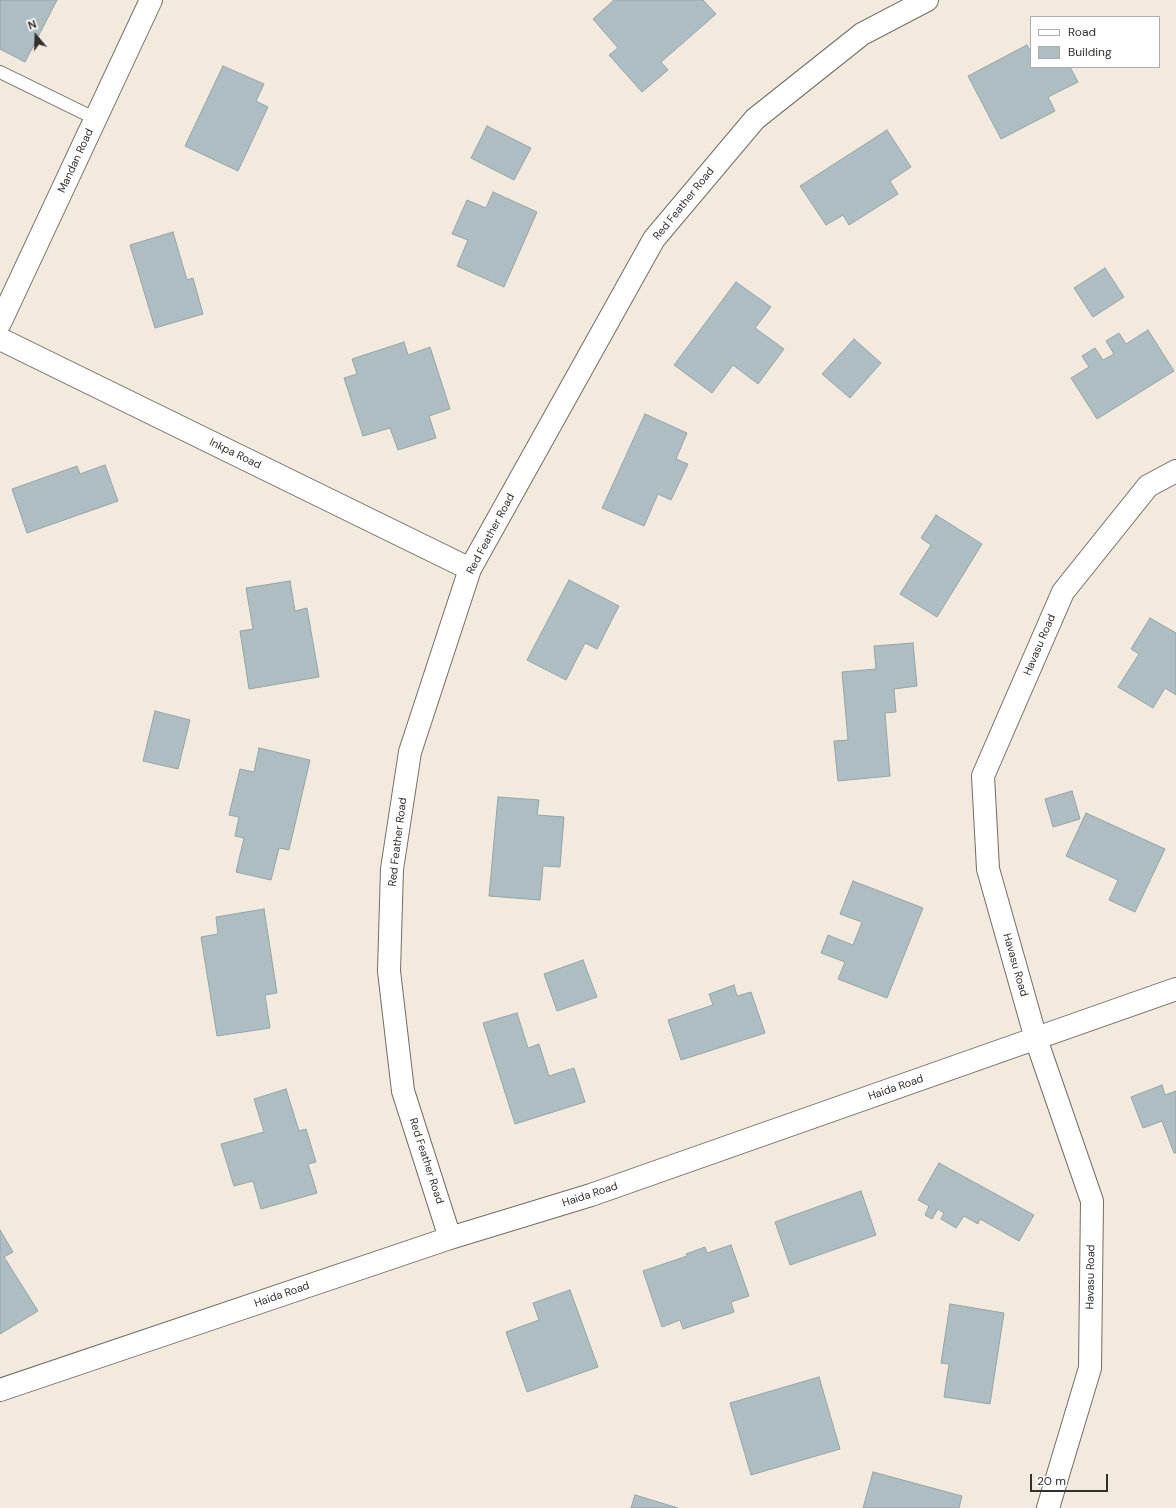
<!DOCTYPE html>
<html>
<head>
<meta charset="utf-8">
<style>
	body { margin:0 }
	#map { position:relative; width:1176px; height:1508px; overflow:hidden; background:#f3eadf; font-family:"DM Sans",sans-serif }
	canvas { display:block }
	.legend { position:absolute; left:1030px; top:16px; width:130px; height:52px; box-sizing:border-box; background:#fff; border:1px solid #adacaa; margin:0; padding:5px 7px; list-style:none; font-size:12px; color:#332f2b }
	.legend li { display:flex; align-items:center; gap:8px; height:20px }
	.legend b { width:20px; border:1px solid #adacaa }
	.north { position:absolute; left:16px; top:16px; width:40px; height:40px; -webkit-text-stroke:3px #fff; paint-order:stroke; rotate:341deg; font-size:11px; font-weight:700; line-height:16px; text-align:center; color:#332f2b }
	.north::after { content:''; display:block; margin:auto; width:14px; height:18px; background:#332f2b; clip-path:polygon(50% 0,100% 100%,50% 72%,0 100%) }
	.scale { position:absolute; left:1030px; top:1474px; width:78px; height:18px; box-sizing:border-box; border:2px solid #332f2b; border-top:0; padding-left:5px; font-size:12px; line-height:14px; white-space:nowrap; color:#332f2b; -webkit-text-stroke:3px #fff; paint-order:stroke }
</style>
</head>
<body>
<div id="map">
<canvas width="1176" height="1508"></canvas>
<ul class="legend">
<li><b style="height:5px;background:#fff"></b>Road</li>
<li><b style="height:11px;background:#aebdc1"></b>Building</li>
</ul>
<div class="north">N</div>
<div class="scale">20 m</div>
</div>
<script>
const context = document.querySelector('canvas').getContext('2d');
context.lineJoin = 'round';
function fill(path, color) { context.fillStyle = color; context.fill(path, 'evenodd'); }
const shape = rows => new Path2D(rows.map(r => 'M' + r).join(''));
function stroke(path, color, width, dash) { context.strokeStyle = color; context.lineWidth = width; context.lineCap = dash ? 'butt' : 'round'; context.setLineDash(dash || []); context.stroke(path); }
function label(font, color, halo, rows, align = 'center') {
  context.font = font + ' "DM Sans",sans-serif'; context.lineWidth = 3; context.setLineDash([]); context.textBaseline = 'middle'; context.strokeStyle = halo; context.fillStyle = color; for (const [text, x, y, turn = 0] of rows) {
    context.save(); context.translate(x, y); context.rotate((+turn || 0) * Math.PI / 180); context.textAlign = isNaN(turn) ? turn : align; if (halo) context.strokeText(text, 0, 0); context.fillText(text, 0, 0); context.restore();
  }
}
const building = shape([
	[0,0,57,0,25,62,0,49,0,0],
	[614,0,703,0,716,14,661,62,668,70,642,92,609,55,618,48,593,19,614,0],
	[1027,45,1031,52,1031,67,1070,67,1078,82,1048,97,1055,111,1001,139,968,76,1027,45],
	[223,66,264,84,256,101,268,107,238,171,185,146,223,66],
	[487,126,531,148,514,180,471,158,487,126],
	[887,130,911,167,890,181,898,194,849,225,843,215,826,225,800,186,887,130],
	[493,192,537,212,504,287,457,266,468,240,452,234,467,200,486,208,493,192],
	[173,232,187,280,193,278,203,314,155,328,130,245,173,232],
	[1105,268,1124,297,1093,317,1074,288,1105,268],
	[736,282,771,307,755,328,784,349,758,384,733,365,712,393,674,365,736,282],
	[1148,330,1174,371,1097,419,1071,378,1089,367,1082,356,1095,348,1103,360,1114,354,1106,341,1119,333,1126,344,1148,330],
	[854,339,881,363,850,398,822,374,854,339],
	[404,342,408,355,430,347,450,409,429,416,436,438,398,450,390,428,363,436,344,378,357,374,352,359,404,342],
	[645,414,687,433,676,459,688,464,671,500,658,494,644,526,602,508,645,414],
	[105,465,118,501,27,533,12,489,77,466,80,474,105,465],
	[936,515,982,544,937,617,900,594,931,545,921,538,936,515],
	[569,580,619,606,597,649,585,643,566,680,527,660,569,580],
	[290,581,295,611,307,608,319,677,249,689,240,631,253,629,246,588,290,581],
	[1150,618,1176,633,1176,695,1165,688,1153,708,1118,687,1139,654,1131,649,1150,618],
	[913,643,917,686,894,689,896,712,885,713,890,776,838,781,834,741,848,740,842,672,876,669,874,646,913,643],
	[155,711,190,720,178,769,143,761,155,711],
	[259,748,310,760,289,850,279,848,271,880,236,872,244,838,235,836,239,817,229,815,240,769,254,772,259,748],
	[1072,791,1080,819,1053,827,1045,799,1072,791],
	[498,797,539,800,537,815,564,817,560,867,543,866,540,900,489,896,498,797],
	[1086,813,1165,849,1135,912,1109,900,1118,880,1066,856,1086,813],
	[853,881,923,908,887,998,838,979,845,962,821,953,828,935,853,945,862,922,840,914,853,881],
	[264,909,277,993,265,995,270,1028,217,1036,201,937,218,934,216,917,264,909],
	[583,960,597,997,557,1011,544,974,583,960],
	[734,985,737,996,751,992,765,1033,681,1060,668,1020,713,1005,709,994,734,985],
	[517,1013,528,1048,539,1044,549,1076,574,1068,585,1102,515,1124,483,1023,517,1013],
	[1162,1085,1165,1095,1176,1091,1176,1153,1174,1153,1162,1121,1143,1128,1131,1097,1162,1085],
	[286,1089,299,1131,306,1129,316,1162,308,1164,317,1193,261,1209,253,1181,234,1186,221,1144,264,1132,254,1099,286,1089],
	[939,1163,1034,1215,1019,1241,980,1219,978,1224,964,1216,956,1228,941,1219,944,1213,938,1209,932,1219,925,1215,929,1206,918,1200,939,1163],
	[861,1191,876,1235,790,1265,775,1222,861,1191],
	[0,1230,13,1252,4,1257,38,1311,0,1334,0,1230],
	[731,1245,749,1296,731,1302,734,1312,683,1329,680,1320,662,1327,643,1271,687,1256,686,1254,705,1247,707,1253,731,1245],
	[570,1290,598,1367,527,1392,506,1332,539,1320,533,1303,570,1290],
	[950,1304,1004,1313,990,1404,944,1397,949,1364,941,1363,950,1304],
	[819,1377,840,1449,751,1475,730,1403,819,1377],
	[873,1472,962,1496,959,1508,863,1508,873,1472],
	[635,1495,678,1508,631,1508,635,1495]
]);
const lane = shape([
	[0,72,96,119]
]);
const street = shape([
	[0,323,151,0],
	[0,339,470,569],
	[450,1238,403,1091,389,971,392,869,410,752,470,569,654,239,755,119,862,34,927,0],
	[0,1390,450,1238,591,1195,1176,989],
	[1048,1508,1090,1368,1092,1201,1036,1039,988,869,983,776,1063,592,1148,486,1176,471]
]);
const streetNames = [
	["Mandan Road",76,161,-65],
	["Red Feather Road",684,204,-51],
	["Inkpa Road",235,454,26],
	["Red Feather Road",491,534,-62],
	["Havasu Road",1040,645,-67],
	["Red Feather Road",398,842,-83],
	["Havasu Road",1015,965,74],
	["Haida Road",896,1088,-19],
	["Red Feather Road",426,1161,72],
	["Haida Road",590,1195,-18],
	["Havasu Road",1091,1277,-89],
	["Haida Road",282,1295,-19]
];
fill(building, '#aebdc1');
stroke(building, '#95a4a7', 1);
stroke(lane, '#756d63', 14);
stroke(street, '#756d63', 24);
stroke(lane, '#fff', 12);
stroke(street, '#fff', 22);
label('11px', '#332f2b', '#fff', streetNames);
</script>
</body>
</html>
